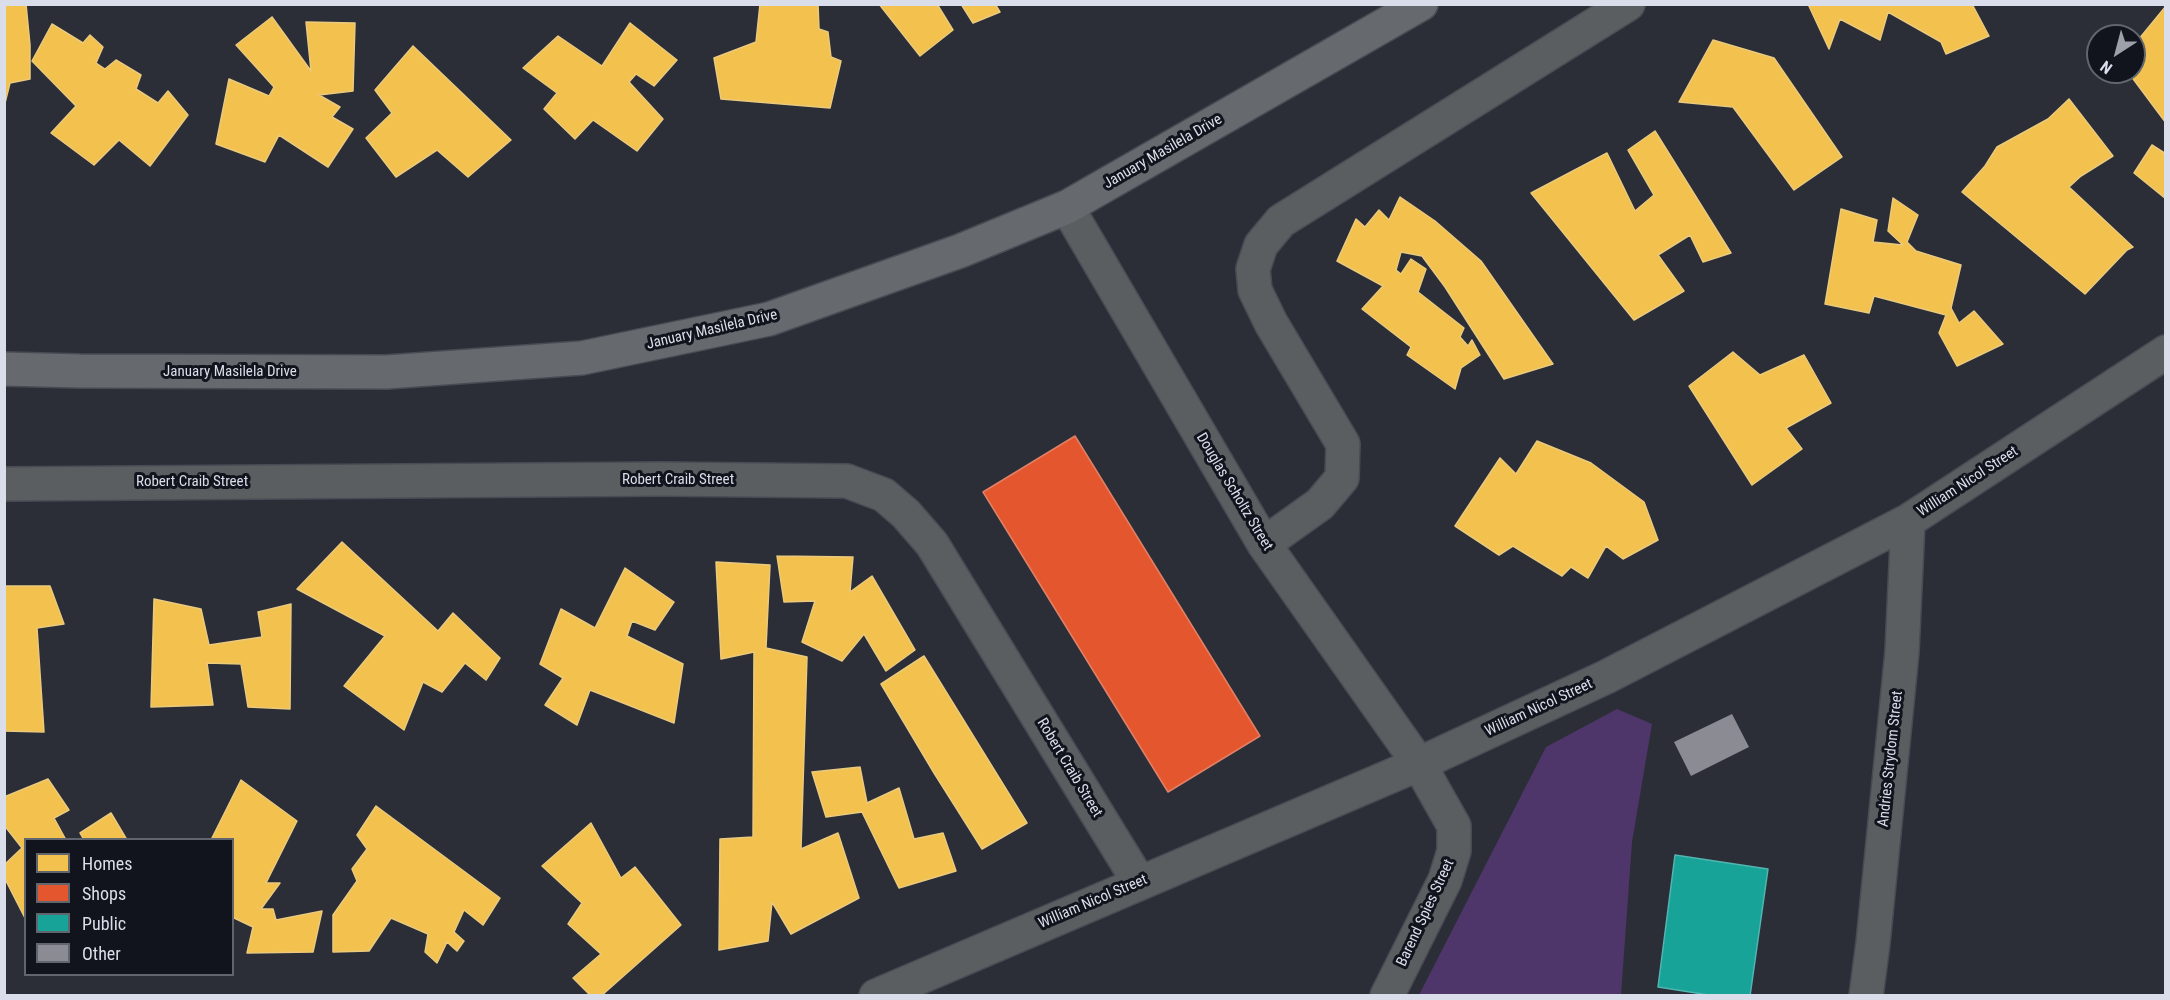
<!DOCTYPE html>
<html>
<head>
<meta charset="utf-8">
<style>
	body { margin:0 }
	#map { position:relative; width:2170px; height:1000px; overflow:hidden; background:#2b2e37; font-family:"Roboto Condensed",sans-serif }
	canvas { display:block }
	.frame { position:absolute; inset:0; border:6px solid #dadeea; pointer-events:none }
	.legend { position:absolute; left:24px; top:838px; width:210px; height:138px; box-sizing:border-box; background:#11141c; border:2px solid #61656e; margin:0; padding:8px 10px; list-style:none; font-size:18px; color:#dadeea }
	.legend li { display:flex; align-items:center; gap:12px; height:30px }
	.legend b { width:30px; border:2px solid #61656e }
	.north { position:absolute; left:2086px; top:24px; width:60px; height:60px; box-sizing:border-box; background:#11141c; border:2px solid #61656e; border-radius:50%; rotate:216deg; font-size:16px; font-weight:700; line-height:24px; text-align:center; color:#dadeea }
	.north::after { content:''; display:block; margin:auto; width:21px; height:27px; background:#9da0ab; clip-path:polygon(50% 0,100% 100%,50% 72%,0 100%) }
</style>
</head>
<body>
<div id="map">
<canvas width="2170" height="1000"></canvas>
<div class="frame"></div>
<ul class="legend">
<li><b style="height:16px;background:#f2c14e"></b>Homes</li>
<li><b style="height:16px;background:#e4572e"></b>Shops</li>
<li><b style="height:16px;background:#17a398"></b>Public</li>
<li><b style="height:16px;background:#8a8b93"></b>Other</li>
</ul>
<div class="north">N</div>
</div>
<script>
const context = document.querySelector('canvas').getContext('2d');
context.lineJoin = 'round';
function fill(path, color) { context.fillStyle = color; context.fill(path, 'evenodd'); }
const shape = rows => new Path2D(rows.map(r => 'M' + r).join(''));
function stroke(path, color, width, dash) { context.strokeStyle = color; context.lineWidth = width; context.lineCap = dash ? 'butt' : 'round'; context.setLineDash(dash || []); context.stroke(path); }
function label(font, color, halo, rows, align = 'center') {
  context.font = font + ' "Roboto Condensed",sans-serif'; context.lineWidth = 6; context.setLineDash([]); context.textBaseline = 'middle'; context.strokeStyle = halo; context.fillStyle = color; for (const [text, x, y, turn = 0] of rows) {
    context.save(); context.translate(x, y); context.rotate((+turn || 0) * Math.PI / 180); context.textAlign = isNaN(turn) ? turn : align; if (halo) context.strokeText(text, 0, 0); context.fillText(text, 0, 0); context.restore();
  }
}
const green = shape([
	[1617,709,1652,724,1632,842,1621,995,1419,995,1546,747]
]);
const homes = shape([
	[4,4,26,4,30,45,30,79,10,83,4,107,4,4],
	[760,4,818,4,819,29,828,32,831,57,841,61,830,108,721,99,714,58,756,42,760,4],
	[879,4,937,4,953,30,920,56,879,4],
	[961,4,995,4,1000,12,973,23,961,4],
	[1808,4,1972,4,1989,36,1946,54,1941,42,1888,12,1880,40,1840,19,1829,49,1808,4],
	[2166,6,2166,123,2128,72,2134,72,2134,45,2166,6],
	[272,17,311,71,306,22,355,23,353,91,319,95,340,107,332,117,353,129,328,167,279,135,265,162,216,144,229,79,269,96,274,87,236,45,272,17],
	[630,23,677,60,654,86,636,74,629,82,663,119,637,151,593,120,575,139,544,109,557,93,523,68,558,36,602,66,630,23],
	[52,24,83,43,90,35,103,47,96,63,105,69,116,60,141,75,136,89,158,103,168,91,188,115,150,166,119,140,94,165,51,133,76,106,32,61,52,24],
	[1713,40,1774,58,1842,157,1794,190,1733,107,1679,102,1713,40],
	[413,46,511,140,468,177,437,150,396,177,366,138,392,113,375,90,413,46],
	[2069,99,2113,156,2081,176,2069,187,2133,247,2127,250,2085,294,1962,192,1985,166,1997,147,2048,119,2069,99],
	[1655,131,1731,253,1703,262,1690,235,1658,255,1684,291,1634,320,1531,193,1607,153,1635,211,1654,195,1628,150,1655,131],
	[2152,145,2166,154,2166,199,2134,173,2152,145],
	[1400,197,1435,221,1481,261,1553,364,1504,379,1445,287,1422,256,1401,252,1396,270,1401,274,1411,259,1426,269,1418,292,1464,328,1460,337,1468,346,1472,340,1480,355,1461,368,1455,389,1407,355,1411,347,1362,309,1383,286,1337,261,1356,219,1365,227,1379,210,1389,220,1400,197],
	[1893,198,1918,215,1907,242,1916,251,1961,265,1951,308,1959,323,1974,311,2003,344,1957,366,1939,333,1946,315,1874,296,1869,313,1825,304,1841,209,1877,220,1873,242,1903,245,1888,231,1893,198],
	[1733,352,1760,375,1804,355,1831,403,1786,428,1802,449,1752,485,1689,386,1733,352],
	[1537,441,1591,463,1644,502,1658,540,1623,559,1606,546,1588,578,1571,567,1562,576,1513,546,1499,555,1455,526,1500,458,1516,474,1537,441],
	[342,542,438,631,453,613,500,658,486,680,465,663,442,692,423,682,404,730,344,686,385,636,297,589,342,542],
	[777,556,853,557,850,592,872,576,915,650,886,671,864,634,842,661,802,642,815,601,784,602,777,556],
	[716,562,770,565,766,648,807,657,801,849,838,833,859,898,791,934,772,902,768,941,719,950,720,839,753,837,754,652,721,659,716,562],
	[625,568,674,602,655,630,632,621,627,636,683,664,674,723,590,690,577,725,545,705,563,678,540,664,561,609,595,628,625,568],
	[4,586,50,586,64,624,37,628,44,732,4,731,4,586],
	[154,599,201,609,209,645,262,637,258,612,291,604,290,709,248,707,241,664,207,663,213,705,151,707,154,599],
	[924,656,1027,823,982,849,934,773,881,684,924,656],
	[860,767,867,803,899,788,914,839,943,833,956,871,899,888,862,812,826,817,812,772,860,767],
	[48,779,69,810,54,818,66,840,26,840,26,920,4,877,4,865,22,848,4,825,4,797,48,779],
	[241,780,297,821,266,883,280,883,261,909,273,909,276,920,322,911,313,952,247,953,253,927,232,917,232,840,211,840,241,780],
	[376,806,500,898,483,925,464,910,454,932,464,941,457,951,447,942,437,963,425,952,428,934,391,918,369,951,333,952,333,915,357,881,352,869,367,849,357,835,376,806],
	[111,813,127,840,84,840,80,833,111,813],
	[591,823,621,878,635,867,681,925,601,996,591,996,573,978,601,954,568,924,582,903,542,866,591,823]
]);
const shops = shape([
	[1075,436,1260,736,1168,792,983,492,1075,436]
]);
const public = shape([
	[1675,855,1768,869,1750,996,1715,996,1658,987,1675,855]
]);
const building = shape([
	[1732,714,1749,747,1691,776,1674,742]
]);
const minor = shape([
	[1067,207,1264,544,1419,764,1454,826,1454,851,1445,880,1387,996],
	[4,484,663,479,847,481,884,495,906,514,932,544,1139,882],
	[1264,544,1320,504,1342,478,1343,444,1271,323,1255,290,1253,269,1261,245,1281,221,1628,4],
	[876,996,1419,764,1606,677,1908,521,2166,352],
	[1866,996,1873,943,1902,652,1908,521]
]);
const secondary = shape([
	[4,369,80,371,387,372,582,358,769,319,960,251,1067,207,1421,4]
]);
const streetNames = [
	["January Masilela Drive",1163,152,-30],
	["January Masilela Drive",712,330,-13],
	["January Masilela Drive",230,372],
	["Robert Craib Street",678,480],
	["Robert Craib Street",192,482],
	["William Nicol Street",1968,482,-33],
	["Douglas Scholtz Street",1234,492,59],
	["William Nicol Street",1539,708,-25],
	["Andries Strydom Street",1891,759,-84],
	["Robert Craib Street",1069,768,59],
	["William Nicol Street",1093,902,-23],
	["Barend Spies Street",1426,913,-65]
];
fill(green, '#4f366a');
fill(homes, '#f2c14e');
stroke(homes, '#ebca7d', 1.5);
fill(shops, '#e4572e');
stroke(shops, '#e18066', 1.5);
fill(public, '#17a398');
stroke(public, '#52b5b1', 1.5);
fill(building, '#8a8b93');
stroke(minor, '#484b53', 36);
stroke(secondary, '#484b53', 36);
stroke(minor, '#5b5e61', 33);
stroke(secondary, '#66696d', 33);
label('15px', '#dadeea', '#11141c', streetNames);
</script>
</body>
</html>
